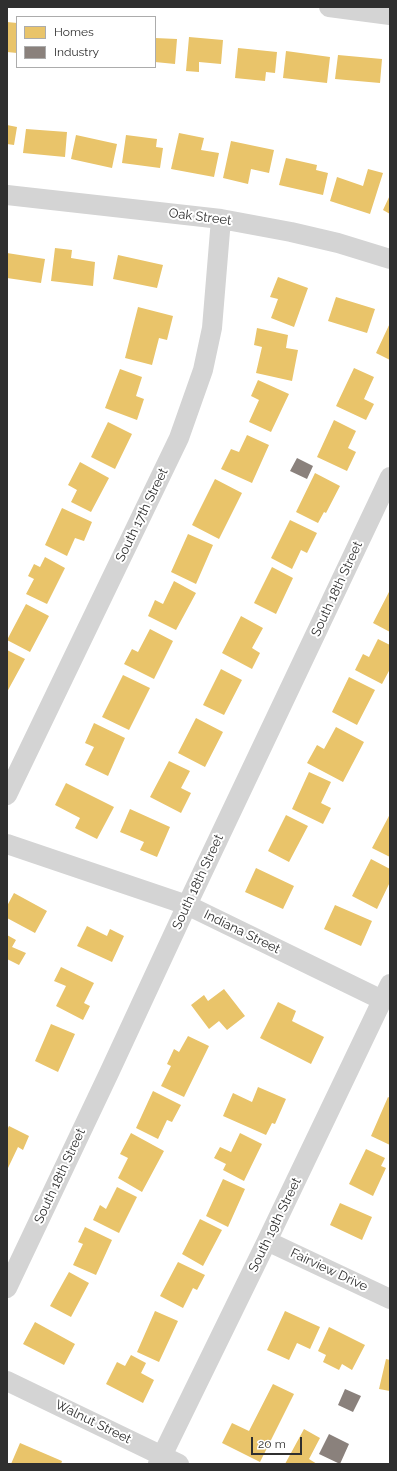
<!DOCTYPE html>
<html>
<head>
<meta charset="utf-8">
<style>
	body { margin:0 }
	#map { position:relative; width:397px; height:1471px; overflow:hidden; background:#fff; font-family:Raleway,sans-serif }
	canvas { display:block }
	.frame { position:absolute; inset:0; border:8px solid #2f2f2f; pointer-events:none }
	.legend { position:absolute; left:16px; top:16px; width:140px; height:52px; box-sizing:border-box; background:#fff; border:1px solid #acacac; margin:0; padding:5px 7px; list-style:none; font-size:12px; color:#2f2f2f }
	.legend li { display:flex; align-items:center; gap:8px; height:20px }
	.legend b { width:20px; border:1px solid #acacac }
	.scale { position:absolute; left:251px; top:1437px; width:51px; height:18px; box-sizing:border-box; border:2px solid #2f2f2f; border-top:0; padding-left:5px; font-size:12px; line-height:14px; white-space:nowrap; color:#2f2f2f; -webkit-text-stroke:3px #fff; paint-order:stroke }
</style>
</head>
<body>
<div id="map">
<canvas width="397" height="1471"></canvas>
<div class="frame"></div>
<ul class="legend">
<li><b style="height:11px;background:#e9c46a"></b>Homes</li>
<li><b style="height:11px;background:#8a817c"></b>Industry</li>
</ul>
<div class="scale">20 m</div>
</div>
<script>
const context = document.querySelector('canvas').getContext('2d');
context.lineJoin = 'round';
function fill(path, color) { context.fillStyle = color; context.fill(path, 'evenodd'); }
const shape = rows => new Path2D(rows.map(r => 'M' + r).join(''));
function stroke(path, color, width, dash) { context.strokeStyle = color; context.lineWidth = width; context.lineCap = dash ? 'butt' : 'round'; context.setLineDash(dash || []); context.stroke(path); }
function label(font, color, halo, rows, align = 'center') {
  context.font = font + ' Raleway,sans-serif'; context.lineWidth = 4; context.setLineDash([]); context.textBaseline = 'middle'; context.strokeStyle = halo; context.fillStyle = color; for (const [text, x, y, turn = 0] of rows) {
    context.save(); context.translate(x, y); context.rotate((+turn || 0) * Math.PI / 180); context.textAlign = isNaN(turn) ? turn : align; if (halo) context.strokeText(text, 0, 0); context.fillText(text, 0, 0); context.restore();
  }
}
const homes = shape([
	[7,22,17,23,17,53,7,52],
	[189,37,223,40,221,64,199,62,199,72,186,71],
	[155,38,177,39,175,64,155,62],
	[238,48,277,52,275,73,266,72,265,81,235,78],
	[286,51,330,57,327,83,283,78],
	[338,55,382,59,380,83,335,79],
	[7,125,17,127,14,145,7,144],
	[26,129,67,132,65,157,23,153],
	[179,133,204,138,201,150,219,153,214,177,171,169],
	[76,135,117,144,112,168,71,159],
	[126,135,157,139,156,147,163,148,160,168,122,163],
	[231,141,274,150,269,173,251,169,248,184,223,178],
	[286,158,317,165,316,170,328,173,323,195,279,185],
	[368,169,383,173,370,214,330,201,337,177,363,186],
	[390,195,390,214,383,210],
	[55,248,72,250,71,258,95,262,93,286,51,281],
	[7,253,45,259,41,283,7,278],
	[118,255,163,265,157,288,113,279],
	[278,277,308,288,294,327,271,318,278,299,270,297],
	[336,297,375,309,367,333,328,321],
	[138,307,173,316,167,340,159,338,152,365,125,358],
	[390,323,390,360,376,353],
	[257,328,288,335,286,348,298,350,292,381,256,373,262,347,254,345],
	[354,368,374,377,364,399,374,404,366,420,336,406],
	[120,369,142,377,136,396,144,399,137,420,105,408],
	[258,380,289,394,271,432,249,422,259,400,251,396],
	[334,420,356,431,348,448,356,452,347,471,317,457],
	[108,422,132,434,115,469,91,457],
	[247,435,269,445,252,483,221,469,231,449,239,452],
	[80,462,109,478,91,512,71,502,77,490,68,485],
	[315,473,340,486,326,513,324,512,318,523,296,512],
	[215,479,242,493,219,539,192,525],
	[62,508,92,522,84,541,75,538,67,556,45,545],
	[290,520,317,533,307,553,301,550,292,569,271,558],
	[188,534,213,545,196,584,171,572],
	[45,557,65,568,47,604,26,594,34,579,28,576,34,564,40,567],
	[272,567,293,578,276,614,254,603],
	[174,581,196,593,176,630,148,616,155,600,163,604],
	[390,590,390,632,373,623],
	[26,604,49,616,30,652,7,640],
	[241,616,263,628,252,648,260,653,252,669,222,653],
	[150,629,173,641,154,679,124,664,132,649,138,652],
	[378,639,390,645,390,669,382,684,355,670,363,654,369,657],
	[7,650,25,659,7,692],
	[221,669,242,680,224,715,203,705],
	[123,675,150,688,129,730,102,717],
	[349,677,375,690,357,725,332,712],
	[196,718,223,732,205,767,178,753],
	[94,723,125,738,108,776,85,765,94,747,85,743],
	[336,727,364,742,343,782,307,763,317,745,324,749],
	[169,761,190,771,181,788,191,793,181,813,150,797],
	[309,772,331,782,321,803,331,808,323,824,292,809],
	[66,783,114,807,97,839,75,828,80,818,55,805],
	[130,809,170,827,157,857,140,850,144,842,120,832],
	[390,814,390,857,372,848],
	[286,815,308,826,289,862,268,851],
	[371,859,390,869,390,882,377,909,352,896],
	[256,868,294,886,283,909,245,892],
	[14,893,47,911,35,933,7,918,7,906],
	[335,905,372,921,361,946,324,929],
	[87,926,107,936,110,929,124,936,112,962,77,946],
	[7,935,16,940,12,947,26,953,19,965,7,959],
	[61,967,94,983,84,1003,90,1006,83,1020,56,1006,66,986,54,981],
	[224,989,245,1016,227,1030,219,1021,209,1029,191,1005,204,995,208,1001],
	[278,1002,296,1011,292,1021,324,1037,311,1064,260,1038],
	[51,1024,75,1034,58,1072,35,1061],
	[188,1036,209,1046,184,1097,161,1086,171,1066,167,1064,174,1049,179,1052],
	[258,1087,286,1099,275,1124,272,1123,266,1135,223,1116,233,1093,252,1102],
	[153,1091,181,1105,172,1122,167,1120,158,1139,136,1128],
	[388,1097,390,1098,390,1145,371,1136],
	[9,1126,29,1136,23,1150,18,1147,8,1168,7,1167,7,1130],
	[131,1133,164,1151,142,1192,118,1178,128,1158,120,1154],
	[240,1133,262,1144,244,1181,223,1170,226,1164,214,1158,220,1147,231,1152],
	[366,1149,385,1158,381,1166,386,1168,373,1196,349,1184],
	[223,1179,245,1189,228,1227,206,1216],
	[117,1187,137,1197,119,1233,93,1220,100,1205,106,1209],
	[340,1203,372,1217,362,1240,330,1225],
	[200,1219,222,1230,203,1266,182,1254],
	[85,1227,112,1240,96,1275,73,1265,83,1244,78,1242],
	[178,1262,205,1275,197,1290,193,1288,183,1308,160,1296],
	[69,1272,89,1283,71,1317,50,1306],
	[155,1311,178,1321,159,1362,137,1352],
	[285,1311,320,1327,310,1349,297,1343,289,1360,267,1350],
	[35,1322,75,1344,64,1365,23,1344],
	[329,1327,365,1345,352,1370,342,1364,339,1370,323,1362,326,1355,318,1351],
	[131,1355,146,1363,141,1373,154,1380,143,1403,106,1384,117,1362,125,1366],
	[386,1359,390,1360,390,1391,379,1389],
	[273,1384,294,1394,260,1462,222,1443,232,1423,249,1431],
	[304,1429,320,1438,309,1459,317,1464,285,1464],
	[20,1443,62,1461,61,1464,11,1464]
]);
const industry = shape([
	[297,458,313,466,307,479,290,471],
	[345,1389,361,1396,353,1412,338,1405],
	[329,1434,349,1444,340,1464,319,1454]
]);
const street = shape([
	[329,7,390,15],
	[7,195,221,219,291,232,338,243,390,259],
	[7,795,179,438,203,370,212,328,221,219],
	[7,844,187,905,382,1000],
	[267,1241,390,1299],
	[7,1288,109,1073,187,905,390,477],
	[7,1381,179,1464],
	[158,1464,267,1241,390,984]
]);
const streetNames = [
	["Oak Street",200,217,7],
	["South 17th Street",142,515,-64],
	["South 18th Street",337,589,-65],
	["South 18th Street",198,882,-65],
	["Indiana Street",242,932,26],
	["South 18th Street",60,1176,-65],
	["South 19th Street",275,1225,-64],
	["Fairview Drive",329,1270,25],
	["Walnut Street",93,1422,26]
];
fill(homes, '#e9c46a');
fill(industry, '#8a817c');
stroke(street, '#d4d4d4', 20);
label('13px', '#2f2f2f', '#fff', streetNames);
</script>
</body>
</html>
